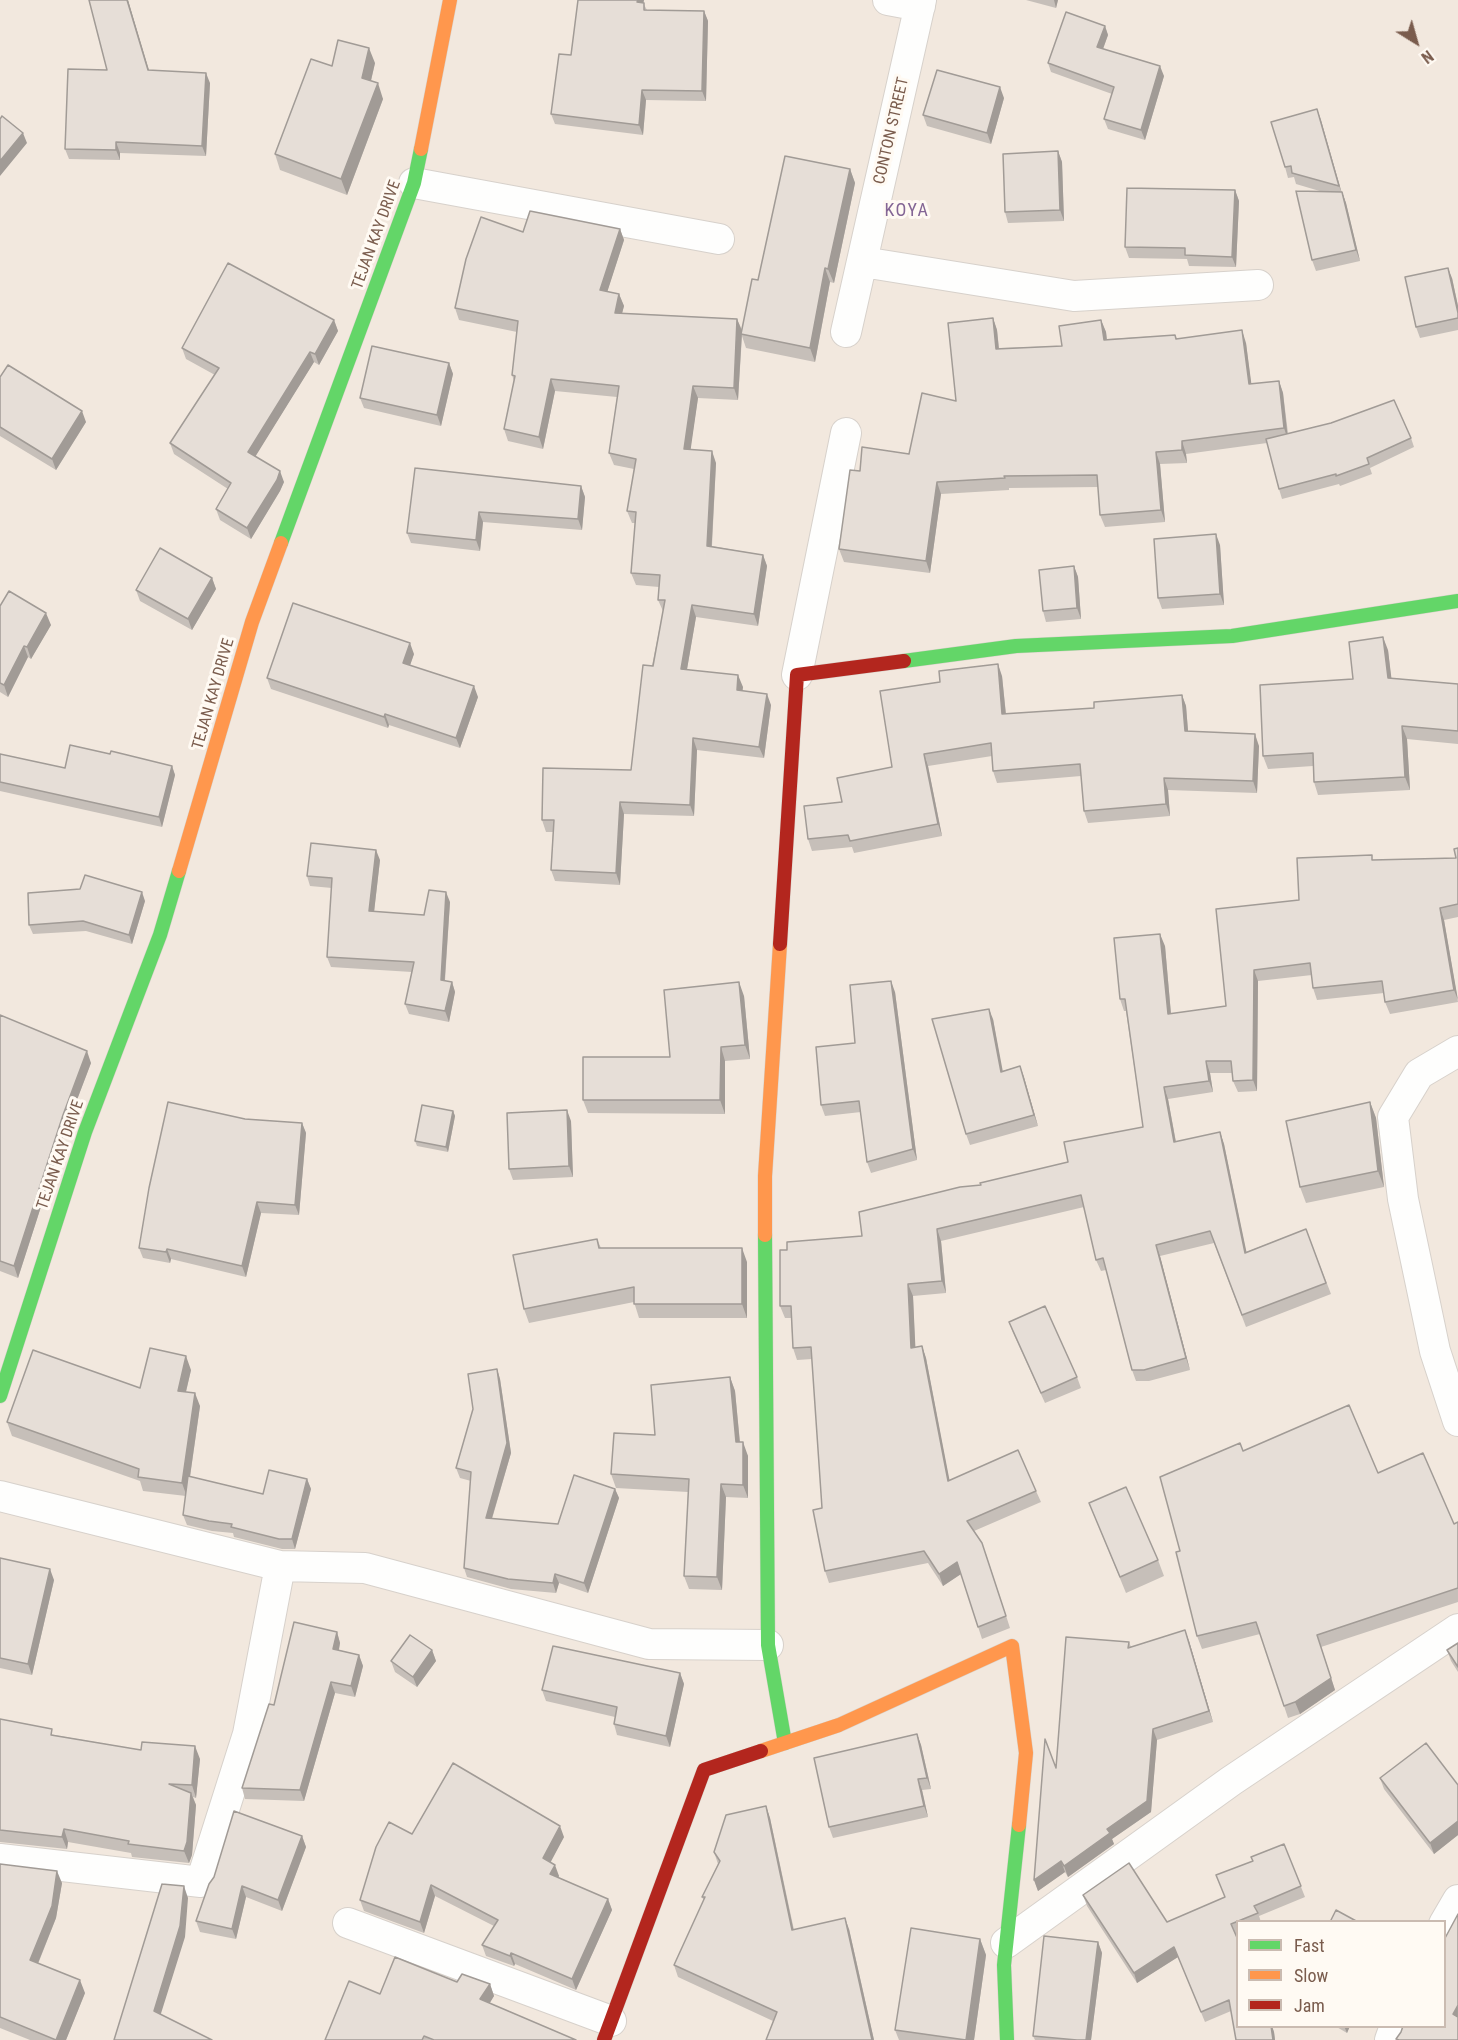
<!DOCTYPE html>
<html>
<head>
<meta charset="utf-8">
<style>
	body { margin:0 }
	#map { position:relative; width:1458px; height:2040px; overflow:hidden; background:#f9f5f0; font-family:"Roboto Condensed",sans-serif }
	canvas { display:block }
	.legend { position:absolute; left:1236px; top:1920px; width:210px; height:108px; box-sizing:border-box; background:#fffaf3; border:2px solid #cabbb1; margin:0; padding:8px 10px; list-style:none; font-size:18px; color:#7a5c4d }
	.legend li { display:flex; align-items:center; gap:12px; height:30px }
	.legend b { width:30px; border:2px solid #cabbb1 }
	.north { position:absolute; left:1386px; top:12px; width:60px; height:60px; -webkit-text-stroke:4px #fffaf3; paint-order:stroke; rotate:143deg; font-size:16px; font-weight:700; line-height:24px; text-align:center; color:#7a5c4d }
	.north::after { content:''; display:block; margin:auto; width:21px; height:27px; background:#7a5c4d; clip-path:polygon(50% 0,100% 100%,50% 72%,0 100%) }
</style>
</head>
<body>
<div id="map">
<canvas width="1458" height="2040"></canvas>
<ul class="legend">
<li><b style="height:8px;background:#63d668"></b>Fast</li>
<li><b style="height:8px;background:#ff974d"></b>Slow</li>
<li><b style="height:8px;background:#b3261e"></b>Jam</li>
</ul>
<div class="north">N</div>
</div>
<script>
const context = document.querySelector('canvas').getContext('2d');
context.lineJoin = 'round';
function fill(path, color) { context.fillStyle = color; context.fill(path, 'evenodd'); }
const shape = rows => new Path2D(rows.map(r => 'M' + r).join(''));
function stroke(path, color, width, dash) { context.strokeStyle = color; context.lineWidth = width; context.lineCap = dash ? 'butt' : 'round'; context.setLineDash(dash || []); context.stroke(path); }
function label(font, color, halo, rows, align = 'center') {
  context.font = font + ' "Roboto Condensed",sans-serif'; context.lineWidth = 6; context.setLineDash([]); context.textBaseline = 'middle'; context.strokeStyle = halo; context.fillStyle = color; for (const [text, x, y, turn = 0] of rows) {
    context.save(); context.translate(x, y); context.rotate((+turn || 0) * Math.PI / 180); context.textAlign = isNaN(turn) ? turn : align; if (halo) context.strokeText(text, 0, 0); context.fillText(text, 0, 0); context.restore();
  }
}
const residential = shape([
	[0,0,1458,0,1458,2040,0,2040],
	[1238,1922,1444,1922,1444,2026,1238,2026]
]);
const street = shape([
	[888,0,920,6],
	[414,183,719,239],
	[863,262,1074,296,1258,285],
	[846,332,921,0],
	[797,675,846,433],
	[1458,1051,1419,1074,1393,1117,1403,1199,1435,1351,1458,1421],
	[0,1496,280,1566,365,1568,649,1644,768,1645],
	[0,1859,201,1882,248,1734,280,1566],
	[348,1923,611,2021],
	[1444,1924,1458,1900],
	[1006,1943,1231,1781,1458,1629],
	[1390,2040,1395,2026]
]);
const fast = shape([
	[281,543,414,183,421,149],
	[904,661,1016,646,1232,636,1458,601],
	[765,1235,768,1645,785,1743],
	[0,1396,85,1132,160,935,179,871],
	[1007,2040,1004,1965,1019,1825]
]);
const slow = shape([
	[421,149,450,0],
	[179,871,252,622,281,543],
	[765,1235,765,1176,780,944],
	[761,1751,839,1725,1012,1646,1026,1753,1019,1825]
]);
const jam = shape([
	[780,944,797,675,904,661],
	[604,2040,704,1770,761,1751]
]);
const wall = shape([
	[89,0,128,0,148,70,210,83,206,156,120,153,120,160,69,159,65,149,107,70],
	[578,0,644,0,643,3,647,10,704,11,708,21,706,101,646,100,643,135,555,124,551,114,571,55],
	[1026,0,1058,0,1056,8],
	[1105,26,1108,35,1103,49,1164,76,1145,140,1108,129,1104,119,1112,94,1051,72,1048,63],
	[375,63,371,81,383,99,347,195,280,170,275,154,332,66],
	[1004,98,991,144,927,126,923,115],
	[1317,109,1341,192,1342,192,1346,203,1360,261,1316,271,1312,260,1323,192,1296,184,1294,177,1288,178,1285,167],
	[1058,151,1062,162,1064,221,1008,223,1005,212],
	[850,169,855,183,834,283,830,282,815,362,746,348,742,336,738,400,698,398,690,450,716,463,712,546,763,555,767,566,758,626,696,617,687,669,743,687,742,691,771,705,764,758,697,750,694,816,624,814,620,885,555,881,551,870,553,832,546,832,542,820,631,770,663,611,658,600,659,587,636,585,631,573,635,523,632,523,627,511,634,469,614,465,609,453,617,397,555,391,543,449,508,441,504,429,514,381,512,375,517,332,459,320,455,308,523,232,620,229,624,240,607,292,619,294,624,306,622,313,737,319,742,330,758,280],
	[1235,190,1239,201,1236,267,1189,266,1187,259,1129,258,1125,247],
	[1452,278,1458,306,1458,330,1420,338,1416,327],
	[993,318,997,330,999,348,1062,346,1101,320,1106,332,1107,339,1175,335,1177,339,1246,343,1251,384,1279,381,1283,393,1288,433,1411,438,1414,447,1370,468,1372,474,1340,486,1339,484,1282,499,1279,489,1267,443,1186,454,1187,463,1160,464,1165,522,1105,527,1100,515,1098,487,1009,488,1009,490,941,494,930,573,844,562,839,549,860,471,909,454,956,401],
	[334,320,338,331,319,365,314,362,255,456,284,482,280,491,251,539,220,520,216,509,228,489,174,454,170,443,215,375,186,359,182,348],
	[449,363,453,374,441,426,364,408,360,398],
	[0,377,86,422,56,470,0,436],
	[415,468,581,486,585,497,582,530,483,522,480,551,411,543,407,533],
	[1220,545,1224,605,1162,609,1158,598],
	[1074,566,1078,577,1081,619,1046,622,1043,611],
	[212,578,216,589,192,630,140,601,136,590],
	[0,606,51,625,31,659,28,657,8,697,0,692],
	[1388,650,1391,678,1458,684,1458,744,1407,739,1410,790,1318,795,1314,782,1313,766,1268,769,1263,756],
	[414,654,410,665,478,697,460,748,389,725,388,728,271,689,267,678],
	[1002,676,1006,714,1094,708,1182,695,1186,706,1188,731,1259,746,1257,793,1168,790,1170,816,1088,823,1084,811,1081,776,997,783,993,771,992,756,928,766,942,836,854,853,852,847,812,851,808,839,842,802,892,767],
	[0,754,65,768,172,766,175,775,162,827,0,791],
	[1458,848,1458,917,1444,920,1458,1002,1390,1014,1385,1002,1384,993,1317,1000,1313,988,1312,975,1258,981,1257,1091,1238,1092,1233,1081,1233,1073,1210,1073,1213,1092,1168,1099,1176,1142,1220,1132,1224,1144,1246,1252,1306,1229,1331,1294,1246,1327,1214,1243,1160,1256,1190,1370,1149,1381,1136,1381,1132,1370,1106,1270,1101,1271,1096,1260,1084,1207,941,1241,946,1293,913,1296,915,1348,922,1346,926,1358,949,1480,1036,1491,1041,1502,974,1531,986,1554,1010,1628,982,1639,961,1574,943,1586,928,1563,829,1583,825,1571,822,1508,812,1359,797,1360,793,1348,791,1318,785,1318,780,1306,787,1250,862,1236,981,1185,1068,1162,1143,1127,1126,1011,1124,1011,1120,999,1165,946,1171,1014,1226,1006,1299,900,1374,860,1456,858],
	[380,860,374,912,424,915,450,902,445,981,452,982,455,992,449,1022,409,1014,405,1004,412,972,331,967,327,957,332,888,310,886,307,876],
	[145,901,132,944,86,931,33,934,29,925],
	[895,992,917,1160,871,1173,867,1162,861,1112,825,1116,821,1105,855,1043],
	[744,996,750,1059,725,1061,725,1114,588,1113,583,1100,670,1057],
	[0,1015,91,1063,67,1126,18,1278,0,1271],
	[993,1019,1002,1071,1020,1066,1038,1126,970,1145,966,1134],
	[1370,1102,1376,1118,1384,1187,1306,1203,1300,1187],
	[453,1111,455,1116,448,1152,417,1146,415,1141],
	[245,1119,302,1123,306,1133,299,1215,261,1213,246,1277,171,1259,170,1263,143,1258,139,1248],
	[571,1121,573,1177,513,1180,509,1169],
	[597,1239,601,1248,747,1262,747,1318,639,1318,634,1302,529,1323,524,1309],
	[1009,1322,1077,1377,1081,1388,1045,1403,1013,1333],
	[497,1369,500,1379,511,1453,492,1519,558,1524,615,1489,619,1498,588,1593,559,1583,556,1593,511,1589,467,1577,464,1568,471,1481,460,1478,456,1468],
	[191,1370,186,1392,200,1406,190,1477,263,1494,307,1479,311,1489,295,1549,282,1549,234,1537,233,1533,212,1531,187,1525,183,1515,186,1496,143,1491,140,1481,12,1436,7,1422,140,1388],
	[730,1377,735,1391,740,1442,748,1456,748,1498,726,1497,722,1590,689,1589,684,1576,688,1492,616,1488,611,1474,655,1435],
	[1243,1451,1378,1473,1454,1524,1458,1522,1458,1602,1321,1647,1335,1690,1300,1714,1288,1718,1260,1634,1202,1649,1197,1636,1180,1551],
	[1089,1503,1158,1560,1164,1576,1126,1593],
	[0,1558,54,1580,32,1675,0,1668],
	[337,1632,340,1643,339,1650,359,1655,363,1666,355,1697,335,1693,304,1801,245,1799,242,1788,274,1705],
	[1189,1641,1213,1722,1157,1740,1151,1812,1112,1839,1114,1844,1068,1877,1065,1872,1038,1891,1034,1880,1056,1768,1129,1642,1131,1647],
	[1458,1643,1458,1672,1451,1661,1447,1650],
	[432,1650,436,1661,417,1687,395,1672,391,1661],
	[680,1673,684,1684,670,1747,617,1735,614,1724,615,1717,546,1701,542,1690],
	[0,1719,54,1735,141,1750,200,1759,196,1798,193,1797,196,1805,192,1855,189,1863,132,1857,131,1853,68,1842,67,1849,0,1842],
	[917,1734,921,1745,931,1789,922,1790,928,1817,833,1838,829,1827],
	[1380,1778,1458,1785,1458,1835,1434,1854,1384,1789],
	[766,1806,770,1818,794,1930,849,1929,874,2040,766,2040,773,2021,678,1977,674,1965,704,1901,702,1897,718,1864,714,1852],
	[412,1834,564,1837,550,1862,559,1876,558,1878,608,1899,612,1910,576,1990,515,1964,514,1966,486,1956,482,1945,494,1926,435,1896,424,1933,364,1911,360,1900],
	[302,1836,306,1847,282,1911,246,1897,236,1939,200,1932,196,1921],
	[1284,1844,1305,1897,1259,1916,1261,1922,1238,1922,1238,1933,1235,1934,1274,2032,1275,2040,1236,2040,1231,2011,1205,2022,1178,1957,1137,1983,1087,1906,1083,1895,1167,1922,1225,1897,1253,1861],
	[0,1864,62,1883,56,1918,38,1964,85,1993,66,2040,30,2040,0,2028],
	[980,1939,986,1955,974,2040,899,2040,895,2030],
	[1098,1942,1102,1953,1091,2040,1035,2040,1033,2036],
	[457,1982,490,1984,494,1996,489,2003,576,2040,325,2040,380,1994],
	[1335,2026,1350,2026,1347,2033]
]);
const shadedWall = shape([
	[127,0,128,0,152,80,148,70],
	[638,0,644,0,641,13,637,2],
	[1054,0,1058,0,1056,8],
	[704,11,708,21,706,101,702,91],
	[1105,26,1108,35,1100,57,1097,47],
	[369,48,375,63,368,93,362,78],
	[1160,66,1164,76,1145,140,1141,130],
	[206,73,210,83,206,156,202,146],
	[378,83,383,99,347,195,341,179],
	[1000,87,1004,98,991,144,987,133],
	[642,90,646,100,643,135,639,125],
	[1317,109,1321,120,1343,197,1339,186],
	[23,133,27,143,0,176,0,161],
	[116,142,120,153,120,160,116,150],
	[1058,151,1062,162,1064,221,1060,210],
	[850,169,855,183,834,283,828,269],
	[1235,190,1239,201,1236,267,1232,257],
	[1342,192,1346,203,1360,261,1356,250],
	[620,229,624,240,604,302,600,290],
	[825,268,830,282,815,362,810,348],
	[1448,268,1452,278,1458,306,1458,313],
	[619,294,624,306,619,325,615,313],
	[993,318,997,330,1000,361,996,349],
	[737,319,742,331,738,400,734,388],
	[334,320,338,331,319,365,315,354],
	[1101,320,1106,332,1108,352,1104,340],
	[1242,330,1246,343,1253,396,1249,384],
	[310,352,314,362,252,462,248,452],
	[449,363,453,374,441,426,437,415],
	[551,379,555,391,543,449,539,437],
	[1279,381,1283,393,1288,440,1284,428],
	[693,386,698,398,689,461,684,449],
	[82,411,86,422,56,470,52,459],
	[1182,441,1186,454,1187,463,1182,450],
	[712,451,716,463,711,558,707,546],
	[1156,452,1160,464,1165,522,1161,510],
	[280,471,284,482,280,491,251,539,247,528],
	[937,482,941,494,930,573,926,561],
	[581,486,585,497,582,530,578,519],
	[479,512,483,522,480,551,476,540],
	[1216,534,1220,545,1224,605,1220,594],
	[763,555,767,566,758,626,754,614],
	[1074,566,1078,577,1081,619,1077,608],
	[212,578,216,589,192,630,188,619],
	[692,605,696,617,685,681,681,669],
	[46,613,51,625,31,659,27,647],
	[1383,637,1388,650,1393,691,1388,678],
	[410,643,414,654,407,674,403,663],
	[24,646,28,657,8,697,4,685],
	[998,664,1002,676,1007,726,1002,714],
	[738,675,743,687,741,702,737,690],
	[474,686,478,697,460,748,456,738],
	[767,694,771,705,764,758,759,747],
	[1182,695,1186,706,1189,743,1185,731],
	[385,714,389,725,388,728,384,717],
	[1402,726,1407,739,1410,790,1405,777],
	[1255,734,1259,746,1257,793,1253,781],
	[693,738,697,750,694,816,690,805],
	[924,754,928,766,942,836,938,824],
	[172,766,175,775,162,827,159,817],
	[1164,778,1168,790,1170,816,1166,804],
	[620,802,624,814,620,885,616,873],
	[376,850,380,860,373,921,369,911],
	[142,892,145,901,132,944,129,935],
	[446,892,450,902,444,990,441,980],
	[1440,908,1444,920,1458,1000,1454,990],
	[1160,934,1165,946,1172,1026,1168,1014],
	[1254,970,1258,981,1257,1091,1253,1080],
	[891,981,895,992,917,1160,913,1149],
	[452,982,455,992,449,1022,445,1011],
	[739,982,744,996,750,1059,745,1045],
	[989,1009,993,1019,1005,1083,1001,1072],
	[721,1047,725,1061,725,1114,720,1100],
	[87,1051,91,1063,67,1126,18,1278,14,1266,63,1115],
	[1206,1061,1210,1073,1213,1092,1209,1081],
	[1020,1066,1024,1077,1038,1126,1034,1115],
	[1164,1087,1168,1099,1178,1154,1174,1142],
	[1370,1102,1376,1118,1384,1187,1378,1171],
	[567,1110,571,1121,573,1177,569,1166],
	[453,1111,455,1116,448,1152,446,1147],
	[302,1123,306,1133,299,1215,295,1205],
	[1220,1132,1224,1144,1249,1264,1245,1253],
	[257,1202,261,1213,246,1277,242,1266],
	[937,1229,941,1241,946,1293,942,1281],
	[1156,1245,1160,1256,1190,1370,1186,1358],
	[742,1248,747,1262,747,1318,742,1304],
	[167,1249,171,1259,170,1263,166,1252],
	[908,1284,913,1296,916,1360,911,1348],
	[922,1346,926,1358,952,1493,948,1481],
	[186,1356,191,1370,183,1404,178,1391],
	[497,1369,500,1379,511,1453,489,1528,486,1518],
	[730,1377,735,1391,741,1455,736,1442],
	[195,1393,200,1406,187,1497,182,1483],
	[743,1442,748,1456,748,1498,743,1485],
	[307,1479,311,1489,295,1549,292,1539],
	[721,1484,726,1497,722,1590,717,1577],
	[615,1489,619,1498,588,1593,584,1583],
	[957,1562,961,1574,943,1586,939,1574],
	[50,1569,54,1580,32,1675,28,1664],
	[555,1574,559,1583,556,1593,553,1583],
	[1185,1630,1189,1641,1213,1722,1209,1711],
	[337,1632,340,1643,337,1659,333,1649],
	[1321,1647,1335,1690,1300,1714,1295,1702],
	[432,1650,436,1661,417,1687,413,1677],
	[359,1655,363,1666,355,1697,351,1686],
	[680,1673,684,1684,670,1747,666,1736],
	[331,1682,335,1693,304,1801,300,1790],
	[1153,1729,1157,1740,1151,1812,1112,1839,1114,1844,1068,1877,1064,1866,1107,1829],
	[917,1734,921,1745,931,1789,927,1778],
	[195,1746,200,1759,196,1798,192,1785],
	[918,1779,922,1790,928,1817,924,1806],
	[191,1793,196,1805,192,1855,189,1863,184,1851],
	[766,1806,770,1818,796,1942,792,1930],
	[1458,1821,1458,1835,1434,1854,1430,1843],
	[560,1826,564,1837,547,1869,543,1858],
	[64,1829,68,1842,67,1849,62,1837],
	[302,1836,306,1847,282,1911,278,1900],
	[1061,1861,1065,1872,1038,1891,1034,1880],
	[555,1865,559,1876,554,1885,550,1874],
	[57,1871,62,1883,56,1918,34,1973,30,1960],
	[431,1885,435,1896,424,1933,420,1922],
	[184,1886,188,1898,185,1937,158,2023,154,2011],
	[242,1886,246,1897,236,1939,232,1929],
	[608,1899,612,1910,576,1990,572,1979],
	[845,1918,849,1929,874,2040,872,2040],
	[980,1939,986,1955,974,2040,966,2040],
	[1098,1942,1102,1953,1091,2040,1086,2040],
	[1174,1947,1178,1957,1137,1983,1134,1973],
	[511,1953,515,1964,514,1966,510,1956],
	[80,1980,85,1993,66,2040,56,2040],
	[490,1984,494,1996,485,2011,480,1999],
	[1458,2005,1458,2027,1453,2014],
	[1271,2026,1272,2026,1274,2032,1275,2040,1273,2040],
	[1344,2026,1350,2026,1347,2033]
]);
const building = shape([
	[89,0,127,0,148,70,206,73,202,146,116,142,116,150,65,149,68,69,107,70,89,0],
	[578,0,638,0,637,2,644,3,644,10,704,11,702,91,642,90,639,125,551,114,559,54,571,55,578,0],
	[1066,12,1105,26,1097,47,1160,66,1141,130,1104,119,1114,87,1048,63,1066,12],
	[338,40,369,48,362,78,378,83,341,179,275,154,311,59,332,66,338,40],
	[937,70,1000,87,987,133,923,115,937,70],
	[1317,109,1339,186,1292,173,1291,166,1285,167,1271,122,1317,109],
	[2,116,23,133,0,161,0,119,2,116],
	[1058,151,1060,210,1005,212,1003,154,1058,151],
	[785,156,850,169,828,269,825,268,810,348,741,334,752,279,758,280,785,156],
	[1127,188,1235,190,1232,257,1185,255,1185,248,1125,247,1127,188],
	[1296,191,1342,192,1356,250,1312,260,1296,191],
	[530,211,620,229,600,290,619,294,615,313,737,319,734,388,693,386,684,449,712,451,707,546,763,555,754,614,692,605,681,669,738,675,737,690,767,694,759,747,693,738,690,805,620,802,616,873,551,870,554,820,542,820,543,768,631,770,643,665,653,666,665,600,658,600,660,575,631,573,636,512,627,511,636,459,609,453,619,386,551,379,539,437,504,429,515,376,512,375,518,321,455,308,466,259,481,217,523,232,530,211],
	[228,263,334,320,315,354,310,352,248,452,280,471,277,480,247,528,216,509,231,483,170,443,219,368,182,348,228,263],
	[1448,268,1458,313,1458,318,1416,327,1405,277,1448,268],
	[993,318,996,349,1062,346,1059,326,1101,320,1104,340,1175,335,1176,339,1242,330,1249,384,1279,381,1284,428,1182,441,1182,450,1156,452,1161,510,1100,515,1097,475,1004,476,1005,478,937,482,926,561,839,549,850,470,860,471,862,447,909,454,922,393,956,401,948,323,993,318],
	[372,346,449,363,437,415,360,398,372,346],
	[8,365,82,411,52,459,0,427,0,377,8,365],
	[1394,400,1411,438,1367,458,1369,464,1336,476,1336,474,1279,489,1266,439,1331,423,1394,400],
	[415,468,581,486,578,519,479,512,476,540,407,533,415,468],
	[1216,534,1220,594,1158,598,1154,539,1216,534],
	[160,548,212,578,188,619,136,590,160,548],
	[1074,566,1077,608,1043,611,1039,570,1074,566],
	[9,591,46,613,27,647,24,646,4,685,0,683,0,606,9,591],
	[293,603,410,643,403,663,474,686,456,738,385,714,384,717,267,678,293,603],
	[1383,637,1388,678,1458,684,1458,731,1402,726,1405,777,1314,782,1313,753,1263,756,1260,685,1353,679,1349,642,1383,637],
	[998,664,1002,714,1094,708,1094,702,1182,695,1185,731,1255,734,1253,781,1164,778,1166,804,1084,811,1080,764,993,771,991,743,924,754,938,824,850,841,848,835,808,839,804,806,842,802,837,778,892,767,880,691,940,682,939,671,998,664],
	[70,745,110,754,111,751,172,766,159,817,0,782,0,754,65,768,70,745],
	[311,843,376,850,369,911,424,915,429,890,446,892,441,980,452,982,445,1011,405,1004,414,962,327,957,332,878,307,876,311,843],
	[1458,848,1458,904,1440,908,1454,990,1385,1002,1382,981,1313,988,1310,963,1254,970,1253,1080,1233,1081,1231,1061,1206,1061,1209,1081,1164,1087,1174,1142,1220,1132,1245,1253,1306,1229,1326,1283,1242,1315,1210,1231,1156,1245,1186,1358,1144,1370,1132,1370,1103,1258,1096,1260,1081,1195,937,1229,942,1281,908,1284,911,1348,922,1346,948,1481,1018,1450,1036,1491,967,1521,982,1543,1006,1616,978,1627,957,1562,939,1574,924,1551,825,1571,813,1510,822,1508,811,1347,793,1348,791,1306,780,1306,780,1250,787,1250,787,1242,862,1236,859,1212,960,1187,981,1185,980,1183,1068,1162,1064,1142,1143,1127,1125,999,1120,999,1114,938,1160,934,1168,1014,1226,1006,1216,909,1299,900,1297,858,1372,855,1372,860,1456,858,1454,849,1458,848],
	[85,875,142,892,129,935,83,921,29,925,28,893,80,889,85,875],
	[891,981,913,1149,867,1162,859,1101,821,1105,816,1047,855,1043,850,985,891,981],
	[739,982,745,1045,721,1047,720,1100,583,1100,583,1057,670,1057,664,990,739,982],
	[989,1009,1001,1072,1020,1066,1034,1115,966,1134,932,1019,989,1009],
	[0,1015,87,1051,63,1115,14,1266,0,1261,0,1015],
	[168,1102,245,1119,302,1123,295,1205,257,1202,242,1266,167,1249,166,1252,139,1248,149,1188,168,1102],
	[1370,1102,1378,1171,1300,1187,1286,1121,1370,1102],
	[422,1105,453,1111,446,1147,415,1141,422,1105],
	[567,1110,569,1166,509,1169,507,1113,567,1110],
	[597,1239,599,1248,742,1248,742,1304,634,1304,634,1287,524,1309,513,1255,597,1239],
	[1045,1306,1077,1377,1041,1393,1009,1322,1045,1306],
	[150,1348,186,1356,178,1391,195,1393,182,1483,138,1477,139,1469,7,1422,33,1350,140,1388,150,1348],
	[497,1369,507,1443,486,1518,558,1524,574,1475,615,1489,584,1583,555,1574,553,1583,508,1579,464,1568,471,1472,456,1468,473,1409,468,1374,497,1369],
	[730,1377,736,1442,743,1442,743,1485,721,1484,717,1577,684,1576,689,1479,611,1474,614,1433,655,1435,651,1385,730,1377],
	[1349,1405,1378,1473,1423,1453,1454,1524,1458,1522,1458,1588,1317,1635,1331,1678,1295,1702,1284,1706,1256,1622,1197,1636,1176,1552,1180,1551,1160,1477,1240,1443,1243,1451,1349,1405],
	[269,1470,307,1479,292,1539,279,1539,231,1527,232,1524,209,1521,183,1515,188,1476,263,1494,269,1470],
	[1126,1487,1158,1560,1120,1577,1089,1503,1126,1487],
	[0,1558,50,1569,28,1664,0,1658,0,1558],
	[294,1622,337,1632,333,1649,359,1655,351,1686,331,1682,300,1790,242,1788,269,1704,274,1705,294,1622],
	[1185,1630,1209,1711,1153,1729,1147,1801,1107,1829,1110,1833,1064,1866,1061,1861,1034,1880,1045,1739,1056,1768,1066,1637,1129,1642,1128,1648,1185,1630],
	[410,1635,432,1650,413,1677,391,1661,410,1635],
	[1458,1643,1458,1667,1447,1650,1458,1643],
	[553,1646,680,1673,666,1736,614,1724,617,1707,542,1690,553,1646],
	[0,1719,52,1729,51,1735,141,1750,142,1742,195,1746,192,1785,169,1784,191,1793,187,1842,184,1851,128,1844,129,1841,64,1829,62,1837,0,1830,0,1719],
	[917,1734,927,1778,918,1779,924,1806,829,1827,814,1758,917,1734],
	[1426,1743,1458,1785,1458,1821,1430,1843,1380,1778,1426,1743],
	[453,1763,560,1826,543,1858,555,1865,550,1874,608,1899,572,1979,511,1953,510,1956,482,1945,498,1920,431,1885,420,1922,360,1900,376,1847,389,1822,412,1834,453,1763],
	[766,1806,792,1930,845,1918,872,2040,766,2040,777,2012,674,1965,705,1897,702,1897,720,1861,714,1852,726,1815,766,1806],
	[234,1811,302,1836,278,1900,242,1886,232,1929,196,1921,209,1884,214,1877,234,1811],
	[1284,1844,1301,1886,1254,1906,1258,1913,1231,1924,1238,1940,1238,2026,1271,2026,1273,2040,1236,2040,1229,2000,1201,2012,1174,1947,1134,1973,1083,1895,1129,1863,1167,1922,1225,1897,1216,1875,1253,1861,1251,1857,1284,1844],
	[0,1864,57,1871,52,1906,30,1960,80,1980,56,2040,0,2017,0,1864],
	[162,1884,184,1886,180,1926,154,2011,212,2040,114,2040,162,1884],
	[1336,1910,1358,1922,1330,1922,1336,1910],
	[1458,1914,1458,2005,1453,2014,1458,2017,1458,2040,1399,2040,1396,2039,1401,2032,1403,2026,1444,2026,1444,1940,1458,1914],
	[911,1928,980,1939,966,2040,895,2030,911,1928],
	[1044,1936,1098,1942,1086,2040,1077,2040,1033,2036,1044,1936],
	[395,1957,457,1982,462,1974,490,1984,480,1999,576,2040,434,2040,424,2036,422,2040,325,2040,349,1981,380,1994,395,1957]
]);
const streetNames = [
	["CONTON STREET",892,131,-77],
	["TEJAN KAY DRIVE",377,235,-70],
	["TEJAN KAY DRIVE",214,694,-74],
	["TEJAN KAY DRIVE",61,1155,-71]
];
const neighbourhoodNames = [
	["KOYA",907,211]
];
fill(residential, '#f2e8de');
stroke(street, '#d7d1cb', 32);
stroke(fast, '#d9d2cb', 15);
stroke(slow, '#d9d2cb', 15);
stroke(jam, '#d9d2cb', 15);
stroke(street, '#fefefd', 30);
stroke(fast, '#63d668', 14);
stroke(slow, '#ff974d', 14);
stroke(jam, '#b3261e', 14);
fill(wall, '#c6bfb9');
fill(shadedWall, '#a19b96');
fill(building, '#e6ded7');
stroke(building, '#a19b96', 1.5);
label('16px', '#7a5c4d', '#fffaf3', streetNames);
context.letterSpacing = '1.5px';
label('18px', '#846695', '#fffaf3', neighbourhoodNames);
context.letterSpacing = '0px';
</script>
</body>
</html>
